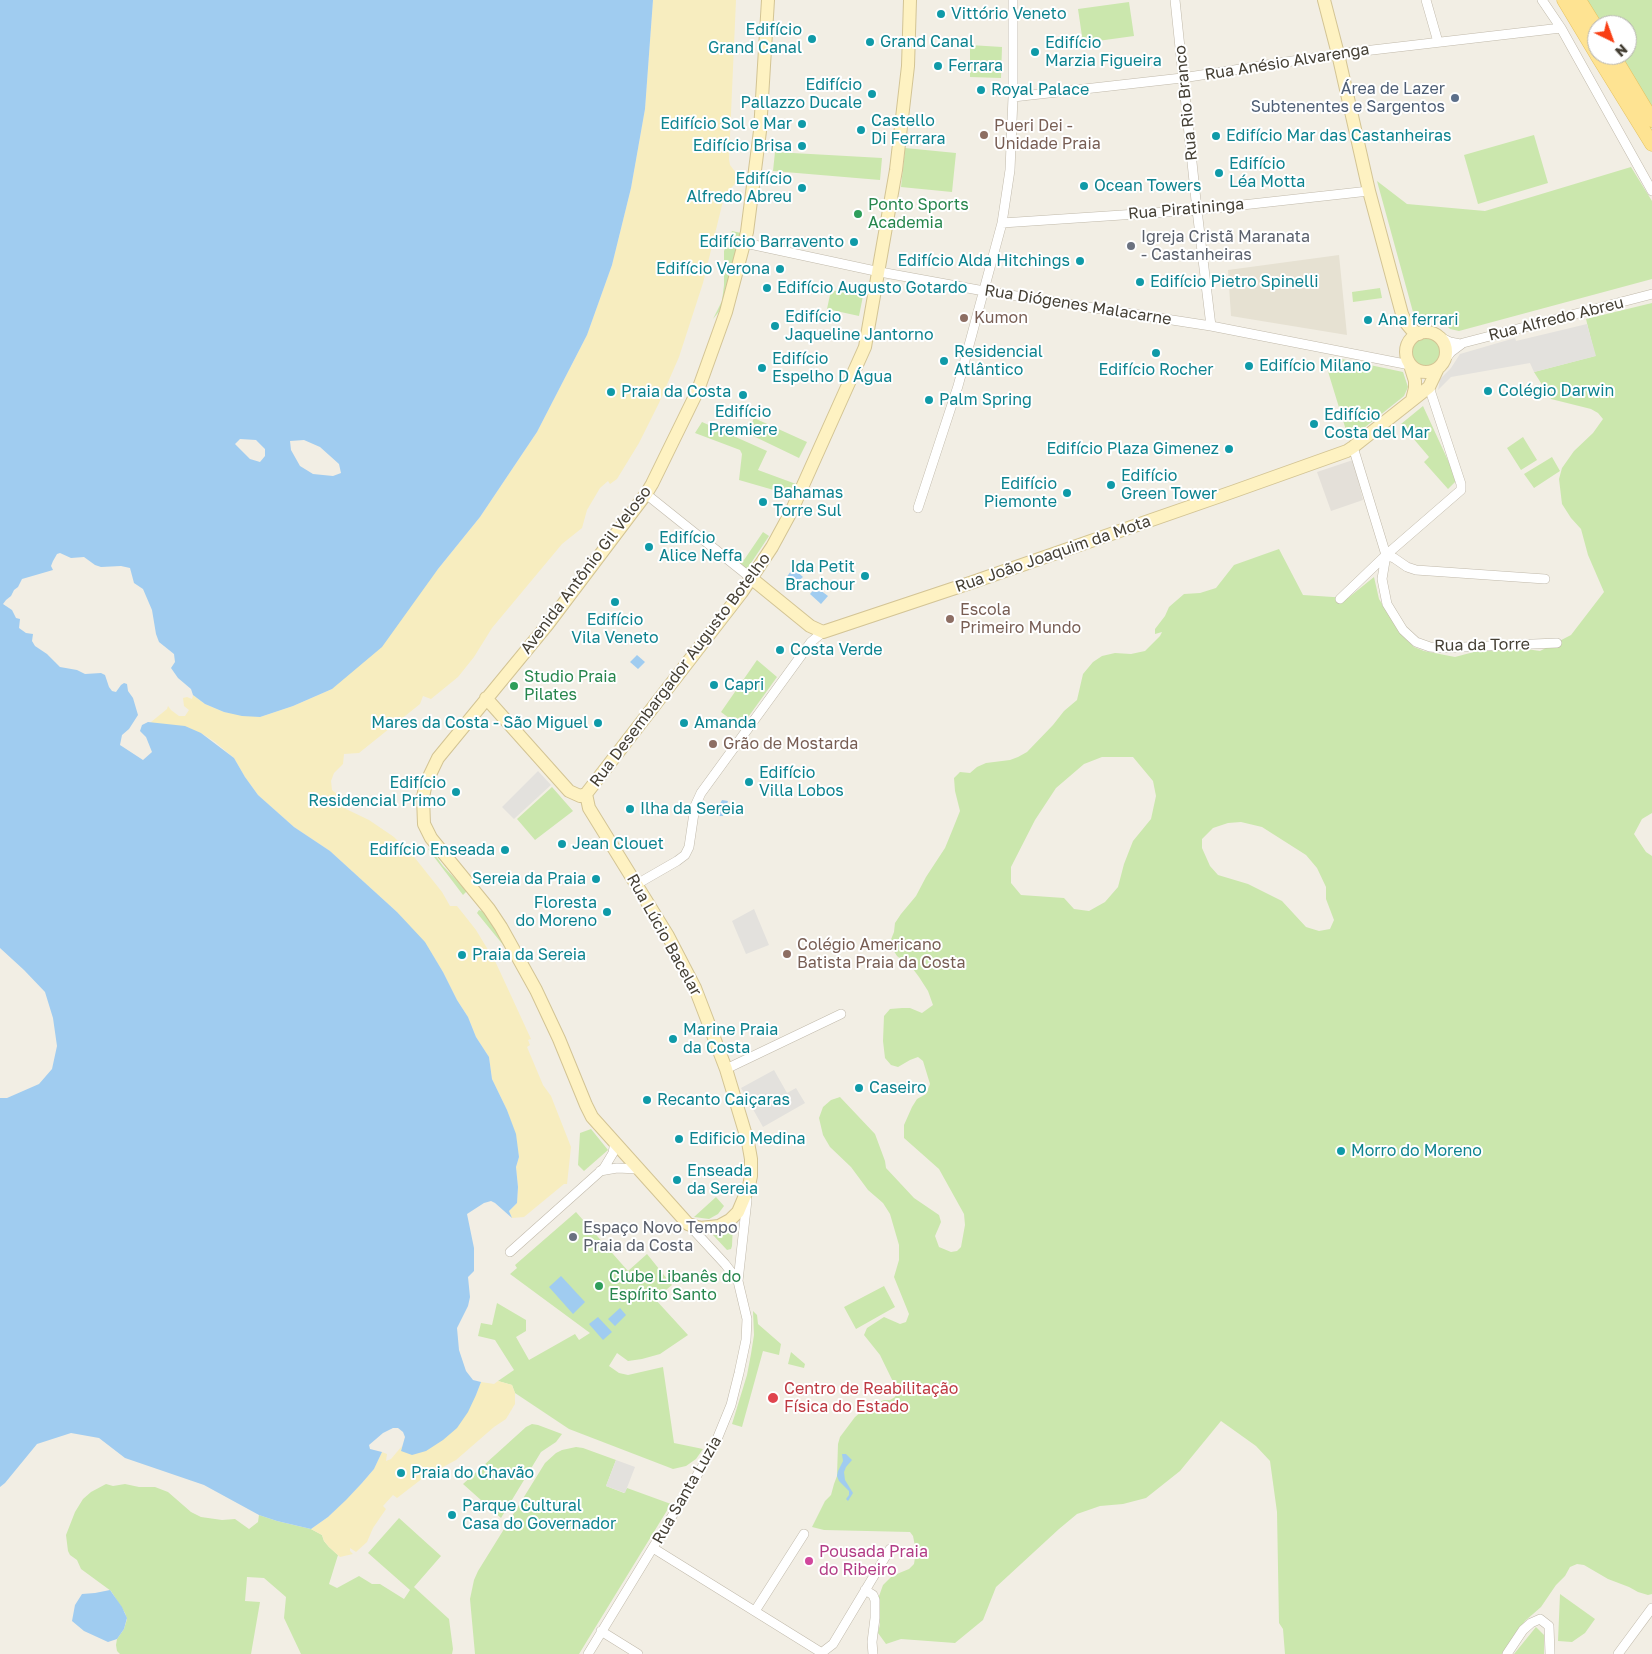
<!DOCTYPE html>
<html>
<head>
<meta charset="utf-8">
<style>
	body { margin:0 }
	#map { position:relative; width:1652px; height:1654px; overflow:hidden; background:#f2eee4; font-family:"Golos Text",sans-serif }
	canvas { display:block }
	.north { position:absolute; left:1587px; top:15px; width:50px; height:50px; box-sizing:border-box; background:#fff; border:1px solid #b4b2ae; border-radius:50%; rotate:138deg; font-size:14px; font-weight:700; line-height:20px; text-align:center; color:#443f34 }
	.north::after { content:''; display:block; margin:auto; width:18px; height:22px; background:#f93f14; clip-path:polygon(50% 0,100% 100%,50% 72%,0 100%) }
</style>
</head>
<body>
<div id="map">
<canvas width="1652" height="1654"></canvas>
<div class="north">N</div>
</div>
<script>
const context = document.querySelector('canvas').getContext('2d');
context.lineJoin = 'round';
function fill(path, color) { context.fillStyle = color; context.fill(path, 'evenodd'); }
const shape = rows => new Path2D(rows.map(r => 'M' + r).join(''));
function stroke(path, color, width, dash) { context.strokeStyle = color; context.lineWidth = width; context.lineCap = dash ? 'butt' : 'round'; context.setLineDash(dash || []); context.stroke(path); }
function label(font, color, halo, rows, align = 'center') {
  context.font = font + ' "Golos Text",sans-serif'; context.lineWidth = 4; context.setLineDash([]); context.textBaseline = 'middle'; context.strokeStyle = halo; context.fillStyle = color; for (const [text, x, y, turn = 0] of rows) {
    context.save(); context.translate(x, y); context.rotate((+turn || 0) * Math.PI / 180); context.textAlign = isNaN(turn) ? turn : align; if (halo) context.strokeText(text, 0, 0); context.fillText(text, 0, 0); context.restore();
  }
}
const residential = shape([
	[1339,255,1347,335,1231,316,1228,270]
]);
const industrial = shape([
	[1353,460,1363,500,1331,511,1317,472]
]);
const green = shape([
	[1572,0,1652,0,1652,129,1606,55,1627,55,1627,25,1597,25,1597,40],
	[1129,2,1134,36,1083,43,1078,9],
	[970,45,1002,47,1001,78,970,77],
	[1534,135,1548,183,1478,204,1464,155],
	[905,148,956,153,952,192,901,187],
	[775,152,882,158,880,180,773,171],
	[1631,167,1652,201,1652,279,1459,331,1450,329,1444,323,1437,320,1422,319,1413,312,1377,181,1407,204,1485,211],
	[732,231,741,233,721,309,713,319,722,301,724,285,724,251],
	[1380,288,1382,298,1353,302,1352,292],
	[831,290,863,296,859,316,827,309],
	[1652,303,1652,813,1642,819,1634,834,1646,852,1652,856,1652,1594,1648,1595,1638,1592,1629,1587,1608,1579,1584,1565,1577,1564,1570,1567,1565,1576,1556,1585,1541,1607,1525,1621,1504,1654,1285,1654,1283,1629,1279,1623,1277,1512,1270,1461,1256,1446,1221,1421,1180,1471,1146,1498,1123,1504,1100,1506,1077,1514,1059,1529,996,1587,983,1620,955,1643,901,1639,886,1644,878,1633,880,1624,878,1599,883,1585,892,1576,909,1569,914,1564,916,1551,913,1536,910,1532,824,1530,812,1527,825,1501,831,1495,834,1484,837,1476,838,1444,840,1437,855,1417,868,1406,884,1400,890,1400,895,1397,897,1390,880,1355,864,1335,867,1328,884,1317,900,1324,906,1322,909,1314,894,1277,899,1260,899,1245,890,1214,883,1203,868,1190,851,1167,830,1147,823,1135,819,1118,823,1107,831,1100,840,1097,875,1134,885,1161,886,1168,914,1198,939,1215,941,1222,935,1236,939,1247,951,1252,957,1251,961,1247,965,1225,964,1214,939,1169,904,1138,904,1125,912,1107,917,1099,926,1094,930,1084,923,1061,918,1057,910,1060,898,1067,891,1065,885,1058,883,1041,884,1016,890,1009,902,1008,910,1008,922,1013,933,1005,928,991,919,977,913,969,897,956,892,948,890,942,894,932,895,923,901,914,916,896,926,877,945,848,952,831,960,811,955,791,954,778,960,772,970,773,977,767,986,763,1010,760,1018,757,1027,752,1053,725,1064,711,1077,700,1083,674,1093,662,1102,656,1115,653,1131,654,1145,651,1160,636,1162,632,1155,634,1155,629,1165,616,1169,607,1184,594,1200,593,1216,588,1234,565,1279,549,1303,595,1348,598,1374,577,1379,599,1401,634,1414,647,1424,651,1455,657,1485,649,1503,650,1526,649,1540,651,1571,635,1604,592,1588,555,1581,529,1571,518,1562,504,1559,479,1562,468,1574,451,1593,433,1603,419,1598,413,1591,409,1551,399,1534,372,1595,356,1586,319],
	[1102,757,1133,757,1153,781,1156,796,1151,819,1133,841,1124,864,1118,887,1105,902,1089,911,1074,909,1064,898,1021,895,1011,883,1011,867,1035,820,1056,788,1084,764],
	[1241,822,1262,827,1306,855,1317,868,1326,887,1326,899,1334,920,1330,929,1319,931,1306,927,1282,901,1248,884,1218,875,1210,866,1202,848,1202,839,1213,828,1228,823],
	'1412 352a15 15 0 1 1 30 0a15 15 0 1 1-30 0Z',
	[1332,357,1403,372,1408,387,1404,396,1349,440,1326,365],
	[1423,406,1457,480,1448,489,1424,462,1429,457,1401,424],
	[754,418,807,442,799,458,747,433],
	[702,422,767,451,758,470,796,484,791,495,739,480,742,454,740,450,695,433],
	[1523,437,1537,460,1521,470,1507,448],
	[1552,457,1560,471,1534,488,1524,474],
	[763,532,769,536,747,569,731,557,734,553,744,560],
	[757,660,777,677,741,727,721,712],
	[552,787,573,811,535,840,517,819],
	[430,848,443,866,467,891,463,895,428,849],
	[479,910,485,912,515,961,517,969,504,946,477,913],
	[591,1129,608,1150,584,1171,578,1165,580,1133],
	[716,1197,724,1206,718,1214,709,1219,694,1217],
	[576,1212,628,1271,647,1254,672,1285,655,1299,688,1335,660,1354,642,1359,628,1361,617,1353,609,1366,619,1373,628,1375,663,1367,674,1443,703,1449,696,1459,686,1466,673,1469,569,1429,515,1393,512,1385,498,1381,514,1370,495,1340,478,1336,481,1323,492,1325,497,1303,526,1320,526,1331,516,1337,529,1360,575,1334,579,1340,590,1333,510,1274,517,1268,515,1265],
	[733,1224,732,1246,731,1249,727,1250,713,1235,722,1232],
	[884,1286,895,1307,856,1329,844,1307],
	[753,1311,757,1315,758,1324,781,1344,779,1355,763,1351,742,1427,732,1424,747,1375,751,1354,754,1335],
	[791,1352,805,1364,804,1368,788,1364],
	[532,1424,538,1425,562,1434,556,1442,541,1452,501,1518,463,1484,526,1427],
	[576,1447,583,1448,616,1460,606,1486,624,1493,627,1488,671,1504,579,1654,475,1654,470,1599,474,1580,478,1571,545,1463,556,1453,562,1450],
	[106,1484,113,1486,125,1484,139,1487,155,1487,168,1492,191,1512,201,1517,222,1520,235,1519,249,1529,258,1522,259,1515,277,1521,311,1529,322,1535,324,1541,329,1547,338,1555,329,1584,337,1588,359,1576,372,1584,380,1584,404,1599,410,1590,368,1553,399,1518,441,1556,414,1587,449,1619,453,1649,452,1654,301,1654,284,1618,286,1597,264,1578,247,1577,245,1601,260,1602,251,1654,120,1654,117,1651,116,1645,117,1639,124,1629,127,1619,125,1613,111,1591,81,1569,77,1560,70,1555,68,1551,66,1535,75,1512,83,1499,91,1492],
	[1560,1594,1595,1619,1585,1633,1572,1642,1558,1641],
	[1536,1627,1544,1635,1544,1654,1514,1654]
]);
const sand = shape([
	[653,0,736,0,729,159,730,165,736,173,737,179,734,185,729,190,723,201,703,283,679,357,659,403,639,443,617,479,610,484,608,481,600,488,587,510,582,528,562,544,492,628,474,657,458,677,431,699,423,696,420,704,359,753,344,754,343,764,334,773,331,781,332,790,342,798,346,809,369,820,394,837,415,858,442,892,450,906,457,906,465,916,476,930,496,963,531,1039,528,1040,530,1045,527,1047,543,1085,551,1096,571,1147,567,1184,564,1184,524,1217,512,1218,509,1211,517,1203,518,1187,516,1167,519,1157,515,1134,507,1110,492,1079,489,1057,476,1037,468,1017,457,1000,443,972,435,959,397,912,330,851,294,827,258,795,245,777,234,758,215,742,201,733,140,731,167,709,168,706,171,710,179,716,185,716,189,710,184,706,183,698,187,697,192,699,193,695,205,704,224,712,260,717,293,706,332,689,438,569,480,517,537,432,587,335,612,265,631,188,645,109],
	[498,1381,512,1385,515,1393,515,1404,506,1419,494,1427,456,1460,423,1478,397,1498,393,1495,383,1506,386,1509,373,1528,367,1542,356,1552,350,1548,350,1551,353,1554,340,1557,329,1547,324,1541,322,1535,311,1529,328,1517,362,1483,374,1469,382,1452,387,1454,386,1461,391,1459,402,1446,401,1451,476,1395,481,1382,494,1384]
]);
const parking = shape([
	[1587,324,1596,356,1534,372,1530,363,1451,377,1438,390,1440,379,1451,368,1460,354,1515,338,1516,341],
	[538,771,551,785,514,819,502,807],
	[754,909,769,945,746,954,732,921],
	[774,1070,787,1093,796,1088,805,1103,763,1127,741,1088],
	[616,1460,635,1467,625,1493,606,1486]
]);
const water = shape([
	[0,0,653,0,645,109,631,188,612,265,587,335,537,432,480,517,438,569,382,647,332,689,293,706,260,717,242,716,224,712,205,704,193,695,191,689,178,678,171,668,175,662,174,654,159,642,156,634,152,610,143,589,134,583,130,568,121,566,101,567,95,565,84,557,71,558,60,553,57,554,53,561,51,566,53,570,22,579,18,587,14,590,11,596,6,600,3,604,12,610,16,618,20,619,19,628,26,633,33,634,32,641,35,646,47,654,60,667,77,670,85,674,101,673,105,675,109,687,112,691,116,692,121,685,124,683,127,684,128,691,133,698,138,715,129,729,122,735,120,745,143,760,152,752,146,737,140,731,142,725,148,722,185,726,201,733,234,758,245,777,258,795,294,827,330,851,397,912,425,942,443,972,457,1000,468,1017,476,1037,489,1057,492,1079,507,1110,516,1134,519,1157,516,1167,518,1187,517,1203,509,1211,512,1218,495,1203,491,1201,484,1203,467,1214,474,1248,474,1271,468,1277,470,1297,468,1306,457,1328,459,1350,466,1371,473,1380,481,1382,476,1395,468,1412,457,1428,443,1440,426,1451,412,1455,401,1451,405,1437,403,1432,398,1428,393,1428,383,1433,369,1445,370,1449,382,1452,374,1469,362,1483,346,1500,328,1517,311,1529,277,1521,259,1515,204,1485,125,1458,99,1438,71,1433,37,1444,5,1483,0,1487,0,1098,7,1098,39,1084,52,1069,57,1046,53,1018,45,992,24,970,0,948],
	[240,439,256,440,265,449,265,456,260,462,250,459,235,444],
	[304,440,320,447,339,464,341,473,333,476,313,474,300,466,291,450,290,441],
	[793,568,803,577,795,584,786,578],
	[816,587,828,596,821,604,810,594],
	[637,655,645,662,638,669,630,662],
	[722,800,728,801,723,816,716,816,715,814],
	[561,1276,585,1302,573,1314,549,1287],
	[620,1308,626,1315,615,1326,608,1319],
	[598,1317,612,1332,603,1340,589,1324],
	[842,1454,846,1454,852,1460,846,1467,844,1472,845,1480,853,1493,848,1501,846,1499,849,1495,849,1491,839,1481,837,1476,838,1471,843,1461],
	[110,1590,122,1607,127,1618,124,1629,117,1639,108,1642,84,1631,72,1621,75,1605,82,1594,95,1593]
]);
const canal = shape([
	[1586,24,1597,40]
]);
const street = shape([
	[1175,0,1197,210,1211,326],
	[1426,0,1438,42],
	[1542,0,1561,28,1652,191],
	[1013,97,1182,78,1338,54,1561,28],
	[1002,223,1197,210,1369,191],
	[745,243,880,272,984,291,1211,326,1410,365],
	[1438,336,1450,342,1460,344],
	[1444,361,1451,352,1463,343,1652,294],
	[1353,447,1386,555],
	[646,494,751,578],
	[918,508,958,386,1002,223,1010,170,1013,97,1013,0],
	[1386,555,1382,579,1387,604,1403,630,1416,642,1430,647,1440,648,1557,643],
	[1386,555,1394,558,1407,567,1416,570,1545,579],
	[1340,599,1386,555,1461,490,1461,484,1429,387],
	[637,884,677,861,685,855,689,847,695,806,701,793,811,642,823,632],
	[726,1069,841,1014],
	[600,1171,617,1168,638,1169],
	[510,1252,604,1168,613,1153,615,1143],
	[738,1281,747,1200],
	[653,1548,822,1653],
	[865,1590,873,1595,875,1600,875,1618,872,1642,873,1654],
	[755,1611,804,1534],
	[601,1631,638,1654],
	[588,1654,713,1449,731,1405,739,1373,746,1340,747,1319,738,1281,725,1264,689,1225],
	[820,1654,833,1644,890,1549],
	[1507,1654,1523,1630,1531,1623,1540,1619,1549,1626,1550,1654],
	[1618,1654,1652,1608]
]);
const secondary = shape([
	[1324,0,1338,54,1369,191,1402,314,1406,323,1411,329,1419,334],
	'1406 352a20 20 0 1 1 40 0a20 20 0 1 1-40 0Z',
	[1410,365,1415,381,1415,388,1412,400],
	[751,578,810,626,823,632,973,582,1232,492,1347,451,1353,447,1429,387,1438,368],
	[486,698,569,791,580,796,586,794],
	[586,794,589,808,668,936,695,988,726,1069,748,1142,751,1159,751,1176,749,1186,738,1212,730,1220,719,1226,700,1228,688,1224,592,1117,586,1105,559,1039,536,990,501,927,489,909,431,838,424,824,423,797,426,783,438,758,548,624,646,494,652,484,698,390,726,312,747,232,760,131,768,0],
	[586,794,742,592,772,547,791,512,865,347,896,170,908,66,910,0]
]);
const primary = shape([
	[1564,0,1597,55],
	[1579,0,1597,29],
	[1597,55,1652,144],
	[1613,55,1652,120]
]);
const markers = [
	[941,14,5,"#0f9aa8"],
	[812,39,5,"#0f9aa8"],
	[870,42,5,"#0f9aa8"],
	[1035,52,5,"#0f9aa8"],
	[938,66,5,"#0f9aa8"],
	[981,90,5,"#0f9aa8"],
	[872,94,5,"#0f9aa8"],
	[1455,98,5,"#5c6f8a"],
	[802,124,5,"#0f9aa8"],
	[861,130,5,"#0f9aa8"],
	[984,135,5,"#8d6e63"],
	[1216,136,5,"#0f9aa8"],
	[802,146,5,"#0f9aa8"],
	[1219,173,5,"#0f9aa8"],
	[1084,186,5,"#0f9aa8"],
	[802,188,5,"#0f9aa8"],
	[858,214,5,"#2e9e5b"],
	[854,242,5,"#0f9aa8"],
	[1131,246,5,"#6b7280"],
	[1080,261,5,"#0f9aa8"],
	[780,269,5,"#0f9aa8"],
	[1140,282,5,"#0f9aa8"],
	[767,288,5,"#0f9aa8"],
	[964,318,5,"#8d6e63"],
	[1368,320,5,"#0f9aa8"],
	[775,326,5,"#0f9aa8"],
	[1156,353,5,"#0f9aa8"],
	[944,361,5,"#0f9aa8"],
	[1249,366,5,"#0f9aa8"],
	[762,368,5,"#0f9aa8"],
	[1488,391,5,"#0f9aa8"],
	[611,392,5,"#0f9aa8"],
	[743,395,5,"#0f9aa8"],
	[929,400,5,"#0f9aa8"],
	[1314,424,5,"#0f9aa8"],
	[1229,449,5,"#0f9aa8"],
	[1111,485,5,"#0f9aa8"],
	[1067,493,5,"#0f9aa8"],
	[763,502,5,"#0f9aa8"],
	[649,547,5,"#0f9aa8"],
	[865,576,5,"#0f9aa8"],
	[615,602,5,"#0f9aa8"],
	[950,619,5,"#8d6e63"],
	[780,650,5,"#0f9aa8"],
	[714,685,5,"#0f9aa8"],
	[514,686,5,"#2e9e5b"],
	[598,723,5,"#0f9aa8"],
	[684,723,5,"#0f9aa8"],
	[713,744,5,"#8d6e63"],
	[749,782,5,"#0f9aa8"],
	[456,792,5,"#0f9aa8"],
	[630,809,5,"#0f9aa8"],
	[562,844,5,"#0f9aa8"],
	[505,850,5,"#0f9aa8"],
	[596,879,5,"#0f9aa8"],
	[607,912,5,"#0f9aa8"],
	[787,954,5,"#8d6e63"],
	[462,955,5,"#0f9aa8"],
	[673,1039,5,"#0f9aa8"],
	[859,1088,5,"#0f9aa8"],
	[647,1100,5,"#0f9aa8"],
	[679,1139,5,"#0f9aa8"],
	[1341,1151,5,"#0f9aa8"],
	[677,1180,5,"#0f9aa8"],
	[573,1237,5,"#6b7280"],
	[599,1286,5,"#2e9e5b"],
	[773,1398,6,"#e0444e"],
	[401,1473,5,"#0f9aa8"],
	[452,1515,5,"#0f9aa8"],
	[809,1561,5,"#d1479c"]
];
const cultureNames = [
	["Vittório Veneto",951,14],
	["Edifício",802,30,"right"],
	["Grand Canal",802,48,"right"],
	["Grand Canal",880,42],
	["Edifício",1045,43],
	["Marzia Figueira",1045,61],
	["Ferrara",948,66],
	["Edifício",862,85,"right"],
	["Pallazzo Ducale",862,103,"right"],
	["Royal Palace",991,90],
	["Castello",871,121],
	["Di Ferrara",871,139],
	["Edifício Sol e Mar",792,124,"right"],
	["Edifício Mar das Castanheiras",1226,136],
	["Edifício Brisa",792,146,"right"],
	["Edifício",1229,164],
	["Léa Motta",1229,182],
	["Edifício",792,179,"right"],
	["Alfredo Abreu",792,197,"right"],
	["Ocean Towers",1094,186],
	["Edifício Barravento",844,242,"right"],
	["Edifício Alda Hitchings",1070,261,"right"],
	["Edifício Verona",770,269,"right"],
	["Edifício Pietro Spinelli",1150,282],
	["Edifício Augusto Gotardo",777,288],
	["Edifício",785,317],
	["Jaqueline Jantorno",785,335],
	["Ana ferrari",1378,320],
	["Residencial",954,352],
	["Atlântico",954,370],
	["Edifício",772,359],
	["Espelho D Água",772,377],
	["Edifício Milano",1259,366],
	["Edifício Rocher",1156,370,"center"],
	["Colégio Darwin",1498,391],
	["Praia da Costa",621,392],
	["Palm Spring",939,400],
	["Edifício",743,412,"center"],
	["Premiere",743,430,"center"],
	["Edifício",1324,415],
	["Costa del Mar",1324,433],
	["Edifício Plaza Gimenez",1219,449,"right"],
	["Edifício",1121,476],
	["Green Tower",1121,494],
	["Edifício",1057,484,"right"],
	["Piemonte",1057,502,"right"],
	["Bahamas",773,493],
	["Torre Sul",773,511],
	["Edifício",659,538],
	["Alice Neffa",659,556],
	["Ida Petit",855,567,"right"],
	["Brachour",855,585,"right"],
	["Edifício",615,620,"center"],
	["Vila Veneto",615,638,"center"],
	["Costa Verde",790,650],
	["Capri",724,685],
	["Mares da Costa - São Miguel",588,723,"right"],
	["Amanda",694,723],
	["Edifício",759,773],
	["Villa Lobos",759,791],
	["Edifício",446,783,"right"],
	["Residencial Primo",446,801,"right"],
	["Ilha da Sereia",640,809],
	["Jean Clouet",572,844],
	["Edifício Enseada",495,850,"right"],
	["Sereia da Praia",586,879,"right"],
	["Floresta",597,903,"right"],
	["do Moreno",597,921,"right"],
	["Praia da Sereia",472,955],
	["Marine Praia",683,1030],
	["da Costa",683,1048],
	["Caseiro",869,1088],
	["Recanto Caiçaras",657,1100],
	["Edificio Medina",689,1139],
	["Morro do Moreno",1351,1151],
	["Enseada",687,1171],
	["da Sereia",687,1189],
	["Praia do Chavão",411,1473],
	["Parque Cultural",462,1506],
	["Casa do Governador",462,1524]
];
const streetNames = [
	["Rua Anésio Alvarenga",1287,62,-9],
	["Rua Rio Branco",1186,103,-96],
	["Rua Piratininga",1186,209,-5],
	["Rua Diógenes Malacarne",1078,305,9],
	["Rua Alfredo Abreu",1556,319,-14],
	["Rua João Joaquim da Mota",1053,554,-19],
	["Avenida Antônio Gil Veloso",586,570,-53],
	["Rua da Torre",1482,645,-1],
	["Rua Desembargador Augusto Botelho",680,670,-53],
	["Rua Lúcio Bacelar",664,935,61],
	["Rua Santa Luzia",687,1490,-60]
];
const serviceNames = [
	["Área de Lazer",1445,89],
	["Subtenentes e Sargentos",1445,107]
];
const educationNames = [
	["Pueri Dei -",994,126],
	["Unidade Praia",994,144],
	["Kumon",974,318],
	["Escola",960,610],
	["Primeiro Mundo",960,628],
	["Grão de Mostarda",723,744],
	["Colégio Americano",797,945],
	["Batista Praia da Costa",797,963]
];
const leisureNames = [
	["Ponto Sports",868,205],
	["Academia",868,223],
	["Studio Praia",524,677],
	["Pilates",524,695],
	["Clube Libanês do",609,1277],
	["Espírito Santo",609,1295]
];
const worshipNames = [
	["Igreja Cristã Maranata",1141,237],
	["- Castanheiras",1141,255],
	["Espaço Novo Tempo",583,1228],
	["Praia da Costa",583,1246]
];
const healthNames = [
	["Centro de Reabilitação",784,1389],
	["Física do Estado",784,1407]
];
const hotelNames = [
	["Pousada Praia",819,1552],
	["do Ribeiro",819,1570]
];
fill(residential, '#e6e1d2');
fill(industrial, '#e4e0d9');
fill(green, '#cbe7ad');
fill(sand, '#f7edbf');
fill(parking, '#e3e1dd');
fill(water, '#a0ccf0');
stroke(canal, '#a0ccf0', 10);
stroke(street, '#c0b9aa', 10);
stroke(secondary, '#d3c494', 14);
stroke(primary, '#e3c161', 15);
stroke(street, '#fff', 9);
stroke(secondary, '#fef2c2', 12);
stroke(primary, '#fee392', 14);
for (const [x, y, r, color] of markers) { const dot = new Path2D(); dot.arc(x, y, r, 0, 2 * Math.PI); context.fillStyle = color; context.fill(dot); stroke(dot, '#fff', 2); }
label('16px', '#0d838f', '#fff', cultureNames, 'left');
label('16px', '#443f34', '#fff', streetNames);
label('16px', '#4e5e75', '#fff', serviceNames, 'right');
label('16px', '#785e54', '#fff', educationNames, 'left');
label('16px', '#27864d', '#fff', leisureNames, 'left');
label('16px', '#5b616d', '#fff', worshipNames, 'left');
label('16px', '#be3a42', '#fff', healthNames, 'left');
label('16px', '#b23c85', '#fff', hotelNames, 'left');
</script>
</body>
</html>
